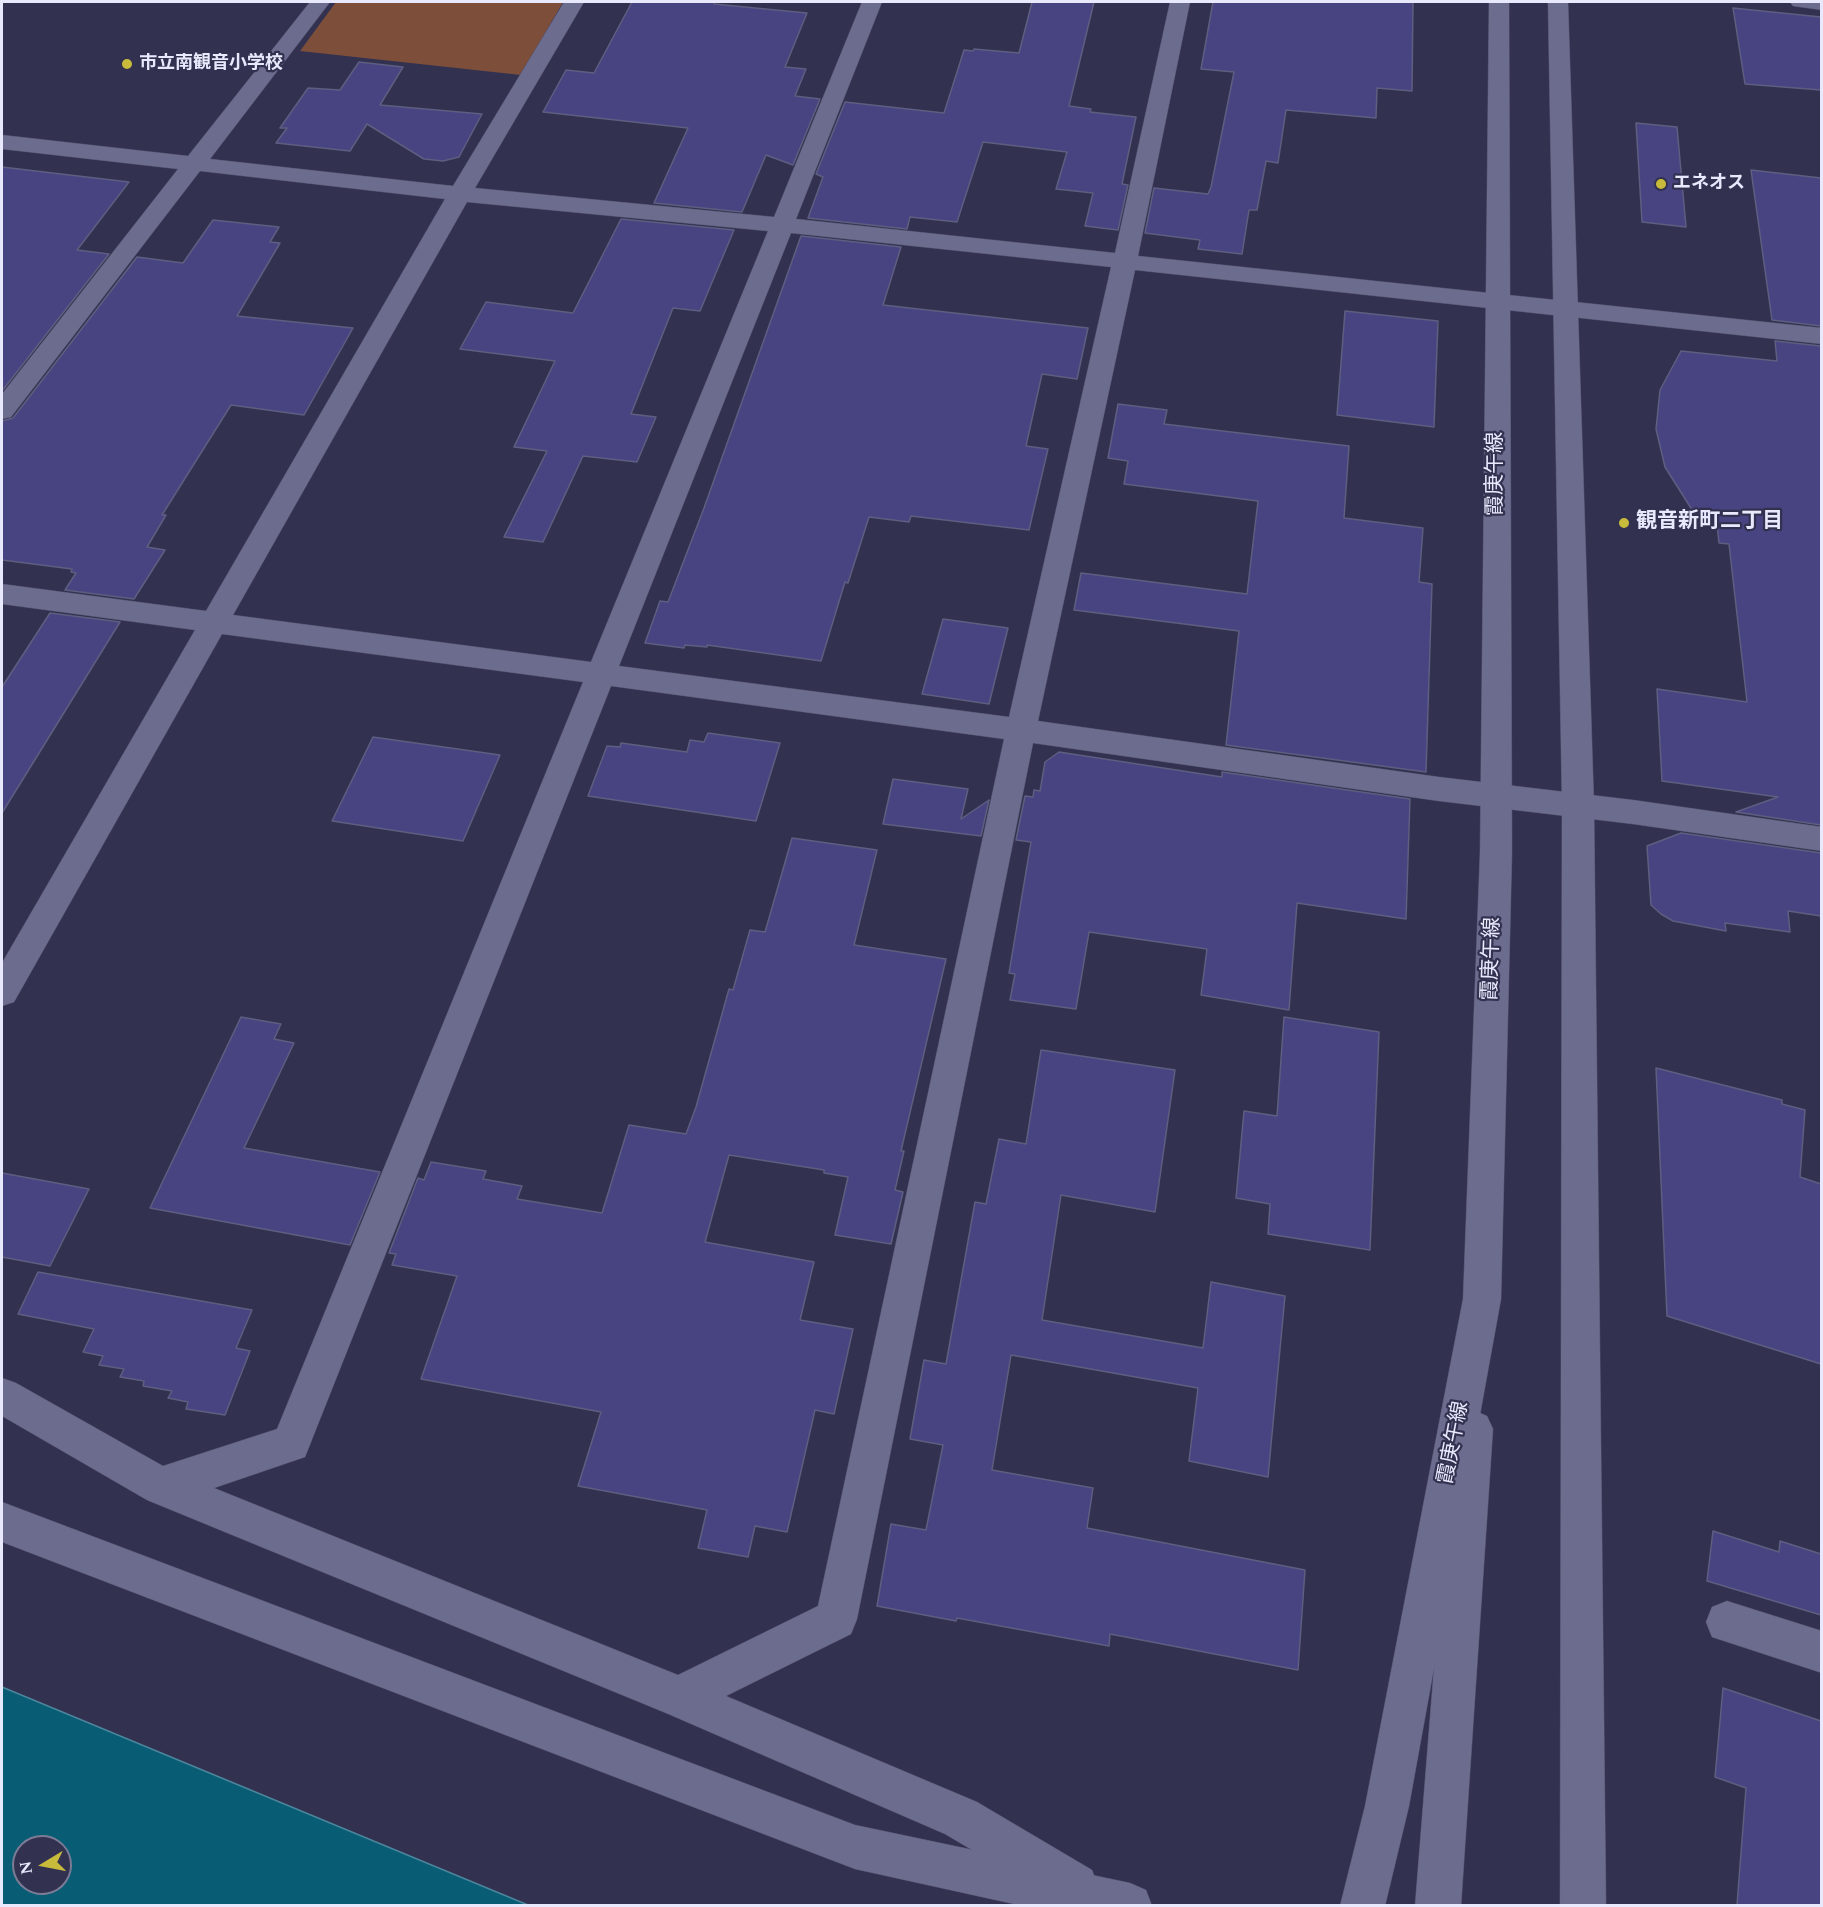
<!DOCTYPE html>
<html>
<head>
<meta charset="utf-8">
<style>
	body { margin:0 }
	#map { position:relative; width:1823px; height:1907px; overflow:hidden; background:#323150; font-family:Spectral,serif }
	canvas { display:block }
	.frame { position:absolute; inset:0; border:3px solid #e8e9fd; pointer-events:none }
	.north { position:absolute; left:12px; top:1835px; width:60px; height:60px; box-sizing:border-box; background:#323150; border:2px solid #7b7b95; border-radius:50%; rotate:260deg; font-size:16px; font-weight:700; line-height:24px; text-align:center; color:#e8e9fd }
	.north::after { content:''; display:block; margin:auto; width:21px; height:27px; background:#c8bb3b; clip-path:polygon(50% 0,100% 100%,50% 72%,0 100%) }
</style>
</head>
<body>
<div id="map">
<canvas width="1823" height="1907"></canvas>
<div class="frame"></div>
<div class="north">N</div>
</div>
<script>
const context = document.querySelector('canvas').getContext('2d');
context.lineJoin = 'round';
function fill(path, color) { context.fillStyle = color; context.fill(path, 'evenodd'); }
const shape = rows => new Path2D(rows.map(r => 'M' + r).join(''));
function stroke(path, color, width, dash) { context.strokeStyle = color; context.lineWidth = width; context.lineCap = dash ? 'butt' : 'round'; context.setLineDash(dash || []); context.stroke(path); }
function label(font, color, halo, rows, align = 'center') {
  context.font = font + ' Spectral,"Noto Sans JP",serif'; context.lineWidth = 4.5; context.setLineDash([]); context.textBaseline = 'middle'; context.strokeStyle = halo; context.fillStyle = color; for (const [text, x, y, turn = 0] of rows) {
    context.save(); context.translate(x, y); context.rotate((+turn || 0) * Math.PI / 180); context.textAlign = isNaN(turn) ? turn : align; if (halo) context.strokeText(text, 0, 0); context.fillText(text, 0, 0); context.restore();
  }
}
const green = shape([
	[336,2,563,2,521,75,300,51]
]);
const water = shape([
	[2,1687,528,1905,2,1905,2,1687],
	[24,1847,60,1847,60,1883,24,1883,24,1847]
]);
const building = shape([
	[632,2,715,2,714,4,807,13,785,67,806,69,795,96,820,99,793,165,766,155,742,212,654,203,688,128,543,112,566,70,594,73,632,2],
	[1032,2,1094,2,1069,106,1091,109,1090,112,1136,117,1122,184,1128,185,1118,230,1085,226,1093,193,1056,189,1067,152,983,142,957,222,910,217,907,229,808,218,823,177,816,174,845,102,944,113,964,50,973,51,974,49,1019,53,1032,2],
	[1213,2,1413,2,1412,91,1377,88,1376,118,1286,110,1278,163,1266,161,1257,210,1249,210,1242,254,1198,249,1200,240,1145,233,1154,188,1208,194,1211,187,1234,72,1201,69,1213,2],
	[1733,8,1821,17,1821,90,1745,84,1733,8],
	[359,62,403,67,380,105,482,114,459,157,443,161,424,159,367,124,350,151,276,143,287,128,280,128,308,88,340,90,359,62],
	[1636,123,1677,127,1686,227,1642,222,1636,123],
	[2,167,129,182,77,250,109,254,2,391,2,167],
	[1751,170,1821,178,1821,326,1772,320,1751,170],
	[621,219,734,230,700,311,673,308,631,414,656,417,637,462,583,456,543,542,504,537,547,451,514,447,555,361,460,349,486,302,573,313,621,219],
	[213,220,279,227,270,242,280,243,237,316,353,328,304,415,231,405,162,515,166,515,147,547,165,550,134,599,65,590,76,573,71,572,72,569,2,560,2,421,13,418,137,257,183,263,213,220],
	[801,236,901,247,883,305,1088,328,1077,379,1042,374,1026,446,1048,449,1029,530,911,516,909,522,869,517,848,583,845,582,821,661,707,645,707,647,685,645,684,648,645,643,660,601,668,602,704,508,801,236],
	[1345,311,1438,321,1434,427,1337,415,1345,311],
	[1775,341,1821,346,1821,825,1736,812,1778,797,1662,781,1657,689,1747,702,1729,544,1719,543,1716,515,1694,513,1665,467,1656,429,1660,390,1681,351,1777,361,1775,341],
	[1118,404,1167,410,1164,424,1349,446,1344,518,1423,528,1419,582,1432,584,1426,772,1226,745,1239,631,1074,610,1081,573,1247,594,1258,501,1124,484,1128,461,1108,458,1118,404],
	[50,613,120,622,2,813,2,687,50,613],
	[943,619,1008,628,989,704,922,694,943,619],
	[708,733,780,743,756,821,588,796,607,746,620,747,621,743,687,752,690,740,704,742,708,733],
	[373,737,500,755,463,841,332,821,373,737],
	[1059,752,1222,777,1222,772,1410,799,1406,919,1297,903,1289,1010,1201,995,1207,949,1089,932,1076,1009,1010,1000,1015,974,1009,973,1031,842,1016,840,1025,796,1033,797,1034,790,1040,791,1045,762,1059,752],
	[893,779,968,789,961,819,989,800,981,836,883,824,893,779],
	[1681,833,1821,853,1821,916,1788,911,1790,932,1725,923,1726,931,1673,921,1661,914,1651,905,1647,846,1681,833],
	[792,838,877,850,854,945,946,959,901,1151,904,1151,895,1190,903,1192,891,1244,835,1235,848,1177,824,1173,824,1170,729,1155,705,1242,814,1262,800,1320,853,1329,834,1414,815,1410,787,1532,755,1526,748,1557,698,1548,707,1510,578,1486,601,1412,421,1379,457,1276,392,1265,396,1254,389,1253,418,1178,424,1180,431,1162,486,1171,483,1179,522,1186,517,1199,602,1213,629,1125,686,1134,696,1107,729,989,733,990,750,930,765,932,792,838],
	[241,1017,281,1024,274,1039,294,1043,244,1148,380,1172,350,1245,150,1208,241,1017],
	[1284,1017,1379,1032,1370,1250,1268,1234,1270,1204,1236,1198,1244,1111,1277,1116,1284,1017],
	[1041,1050,1175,1070,1155,1212,1061,1195,1042,1320,1203,1348,1211,1282,1285,1296,1268,1477,1189,1461,1198,1388,1011,1355,992,1470,1093,1488,1087,1528,1305,1570,1298,1670,1110,1634,1109,1646,957,1618,956,1621,877,1606,891,1524,926,1530,943,1445,910,1439,924,1360,946,1364,975,1202,986,1204,999,1139,1026,1144,1041,1050],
	[1656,1068,1782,1100,1782,1104,1805,1110,1800,1177,1821,1184,1821,1364,1667,1316,1656,1068],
	[2,1173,89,1189,50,1266,2,1257,2,1173],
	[38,1272,252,1310,236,1348,250,1351,225,1415,186,1409,188,1402,168,1398,172,1391,143,1386,144,1381,120,1377,124,1369,99,1365,103,1356,83,1352,94,1329,18,1314,38,1272],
	[1713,1531,1779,1552,1780,1541,1821,1554,1821,1615,1707,1581,1713,1531],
	[1723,1688,1821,1721,1821,1905,1737,1905,1746,1788,1715,1777,1723,1688]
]);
const minor = shape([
	[310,2,330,2,210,159,453,186,564,2,584,2,475,188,774,217,862,2,882,2,796,219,1115,253,1170,2,1190,2,1138,256,1822,328,1822,344,1135,270,1038,721,1439,777,1633,800,1822,827,1822,851,1633,824,1439,801,1033,743,857,1619,851,1634,726,1696,977,1802,1092,1870,1098,1886,1092,1902,1083,1906,1069,1906,1060,1902,945,1834,666,1713,147,1500,2,1416,2,1378,16,1383,163,1466,277,1429,583,682,222,634,14,1002,2,1006,2,963,195,630,2,604,2,584,206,611,445,199,200,171,11,417,2,419,2,394,178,169,2,149,2,135,188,156,310,2],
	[467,202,768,231,591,662,233,615,467,202],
	[791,233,1111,267,1009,717,619,666,791,233],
	[611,686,1004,739,818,1606,678,1675,214,1488,305,1457,611,686],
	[1790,2,1822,2,1822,10,1793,6,1790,2],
	[1473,1410,1487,1416,1493,1429,1461,1906,1415,1906,1453,1429,1459,1416,1473,1410],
	[1727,1601,1822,1631,1822,1673,1712,1637,1706,1622,1712,1607,1727,1601]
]);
const tertiary = shape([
	[1489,2,1509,2,1512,852,1501,1299,1409,1806,1385,1906,1340,1906,1365,1806,1463,1299,1480,852,1489,2],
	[1548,2,1568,2,1594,805,1606,1906,1560,1906,1562,805,1548,2],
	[2,1502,855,1825,1130,1883,1146,1890,1152,1906,1023,1906,855,1869,2,1542,2,1502]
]);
const markers = [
	[127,64,6,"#c8bb3b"],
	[1661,184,6,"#c8bb3b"],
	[1624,523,6,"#c8bb3b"]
];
const farPoinames = [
	["市立南観音小学校",139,64],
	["エネオス",1673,184]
];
const streetNames = [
	["霞庚午線",1497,474,-90],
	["霞庚午線",1493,959,-88],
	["霞庚午線",1455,1443,-79]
];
const poiNames = [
	["観音新町二丁目",1636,523]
];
fill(green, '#7d4f3b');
fill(water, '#085c74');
stroke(water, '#4b869d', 1.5);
fill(building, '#484482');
stroke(building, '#5e5e80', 1.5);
stroke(minor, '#504e69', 1);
stroke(tertiary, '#504e69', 1);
fill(minor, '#6c6c8f');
fill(tertiary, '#6c6c8f');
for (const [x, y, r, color] of markers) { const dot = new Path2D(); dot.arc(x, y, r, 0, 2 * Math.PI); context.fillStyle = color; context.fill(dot); stroke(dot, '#323150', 2); }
label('bold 18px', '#e8e9fd', '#323150', farPoinames, 'left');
label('21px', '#e8e9fd', '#323150', streetNames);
label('bold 21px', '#e8e9fd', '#323150', poiNames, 'left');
</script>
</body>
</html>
